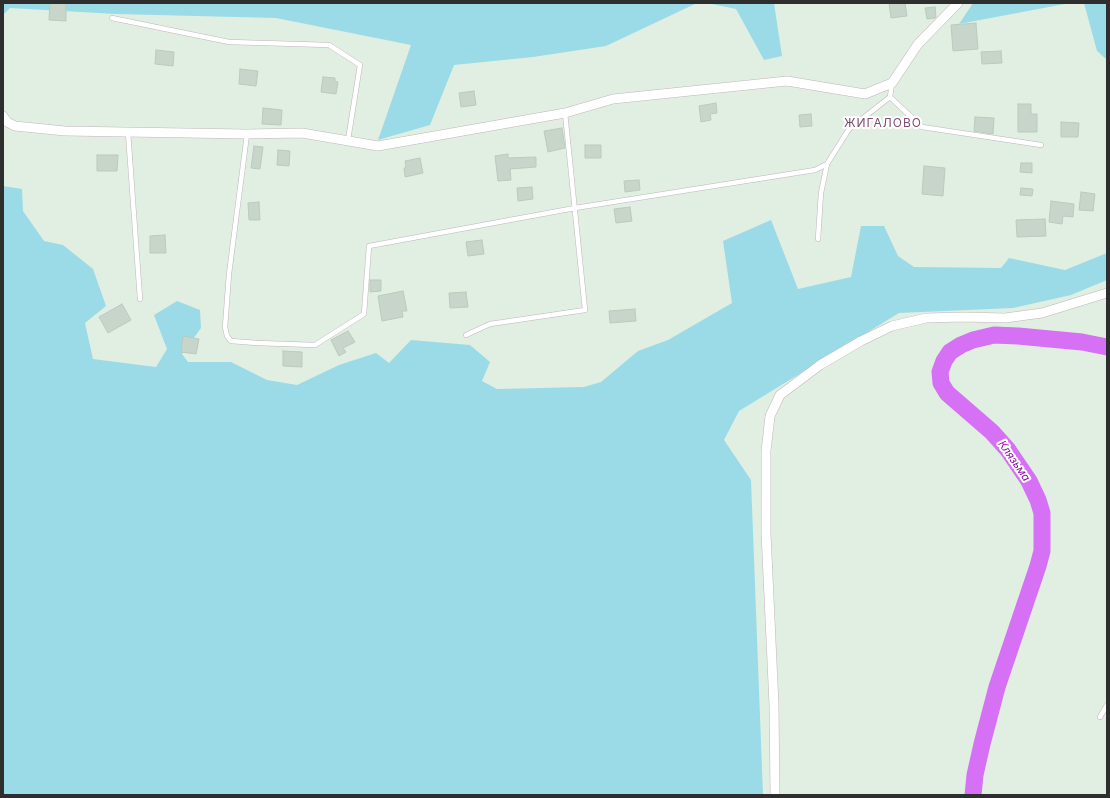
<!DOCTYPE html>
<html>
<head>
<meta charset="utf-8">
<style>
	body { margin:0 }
	#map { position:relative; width:1110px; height:798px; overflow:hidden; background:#e0efe1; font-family:Inter,sans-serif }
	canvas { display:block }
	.frame { position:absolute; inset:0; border:4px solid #2e2e2e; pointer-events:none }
</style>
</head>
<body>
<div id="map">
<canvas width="1110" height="798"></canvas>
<div class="frame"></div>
</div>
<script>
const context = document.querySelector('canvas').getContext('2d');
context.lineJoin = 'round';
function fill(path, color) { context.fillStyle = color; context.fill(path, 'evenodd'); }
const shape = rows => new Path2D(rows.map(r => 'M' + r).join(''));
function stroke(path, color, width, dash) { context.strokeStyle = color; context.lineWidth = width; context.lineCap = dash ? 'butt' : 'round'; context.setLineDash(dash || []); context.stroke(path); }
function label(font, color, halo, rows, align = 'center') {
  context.font = font + ' Inter,sans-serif'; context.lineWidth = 4; context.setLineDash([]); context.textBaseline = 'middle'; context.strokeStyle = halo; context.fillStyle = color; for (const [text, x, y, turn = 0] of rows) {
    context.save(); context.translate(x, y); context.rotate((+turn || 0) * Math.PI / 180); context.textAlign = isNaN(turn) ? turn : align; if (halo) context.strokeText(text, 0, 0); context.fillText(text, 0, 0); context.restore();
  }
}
const green = shape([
	[3,3,697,3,606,46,533,57,454,65,430,125,378,140,411,45,276,18,116,14,10,8,3,15],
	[707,3,774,3,782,56,764,60,736,9],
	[973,3,1070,3,959,24],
	[1084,3,1107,3,1107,60,1097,51],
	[3,186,22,189,23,211,44,241,63,245,93,269,106,306,85,323,93,359,156,367,167,349,154,315,177,301,200,310,201,328,182,354,188,362,231,362,267,380,297,385,339,365,376,353,389,363,411,340,470,345,490,362,482,381,497,389,584,387,601,382,638,351,668,340,732,303,723,241,771,220,798,289,851,277,861,226,884,226,898,256,914,267,1001,268,1009,258,1065,270,1107,253,1107,280,1071,295,1013,308,899,313,739,411,724,440,751,480,763,795,3,795]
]);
const river = shape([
	[973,795,975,775,982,744,997,687,1038,566,1042,551,1042,513,1038,500,1029,481,1008,450,992,432,947,393,941,383,940,372,944,361,950,352,961,345,973,340,994,335,1018,336,1082,342,1107,347]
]);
const building = shape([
	[50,3,66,3,66,21,49,20,50,3],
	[889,3,905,3,907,16,891,18,889,3],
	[935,7,936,17,935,18,927,19,925,8,935,7],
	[976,23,978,49,953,51,951,25,976,23],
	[156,50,174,52,173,66,155,64,156,50],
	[1001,51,1002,63,982,64,981,52,1001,51],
	[240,69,258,71,256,86,239,84,240,69],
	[323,77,335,78,335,81,338,82,336,94,321,92,323,77],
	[474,91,476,105,461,107,459,93,474,91],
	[716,103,717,113,710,114,711,120,701,122,699,106,716,103],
	[1018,104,1031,104,1031,114,1037,114,1037,132,1018,132,1018,104],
	[263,108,282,110,281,125,262,124,263,108],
	[811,114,812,126,800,127,799,115,811,114],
	[975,117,994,118,993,134,974,131,975,117],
	[1061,122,1079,123,1078,137,1061,137,1061,122],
	[562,128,565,148,548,152,544,131,562,128],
	[585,145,601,145,601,158,585,158,585,145],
	[254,146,263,147,260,169,251,168,254,146],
	[278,150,290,151,289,166,277,165,278,150],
	[508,154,508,158,536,157,536,167,510,169,511,180,498,181,495,156,508,154],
	[97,155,118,155,117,171,97,171,97,155],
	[420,158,423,173,405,177,404,168,406,168,405,161,420,158],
	[1021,163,1032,163,1032,173,1020,172,1021,163],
	[924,166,945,168,943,196,922,194,924,166],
	[639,180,640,190,625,192,624,181,639,180],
	[532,187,533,199,518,201,517,188,532,187],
	[1021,188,1033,189,1032,196,1020,195,1021,188],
	[1081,192,1095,194,1093,211,1079,210,1081,192],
	[1051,201,1074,204,1073,217,1063,216,1062,224,1049,222,1051,201],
	[259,202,260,220,249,220,248,203,259,202],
	[630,207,632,221,616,223,614,209,630,207],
	[1045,219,1046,236,1017,237,1016,220,1045,219],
	[165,235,166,253,150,253,150,236,165,235],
	[482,240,484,254,468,256,466,242,482,240],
	[370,280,381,280,381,291,370,292,370,280],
	[403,291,407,311,402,311,403,317,382,321,378,296,403,291],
	[466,292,468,307,450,308,449,293,466,292],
	[122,304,131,320,108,333,99,317,122,304],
	[635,309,636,321,610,323,609,311,635,309],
	[348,331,355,342,343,348,346,352,339,356,331,340,348,331],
	[183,336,199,339,196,354,181,352,183,336],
	[283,351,302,352,302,367,283,366,283,351]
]);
const lane = shape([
	[112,18,229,42,329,45,360,65,348,140],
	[890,97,922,127,1041,145],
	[128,132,140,299],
	[247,134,229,274,225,327,227,336,231,341,257,343,315,345,364,314,369,246,575,208,815,170,827,164],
	[818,239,821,193,827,164,849,129,890,97,892,83],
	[466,335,490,324,585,310,565,113],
	[1100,717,1107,705]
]);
const street = shape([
	[3,116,7,122,15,126,65,131,247,134,302,133,378,146,565,113,613,99,787,81,865,94,892,83,918,44,958,3],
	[775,795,774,705,766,533,766,451,770,416,780,395,820,365,861,341,892,326,926,318,963,317,1005,318,1042,313,1107,293]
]);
const waterNames = [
	["Клязьма",1014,461,55]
];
const quarterNames = [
	["ЖИГАЛОВО",883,123]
];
fill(green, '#9bdbe7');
stroke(river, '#d670f4', 17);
fill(building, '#c8d5ca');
stroke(building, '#b9cbbc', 1);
stroke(lane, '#c1b4bd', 5.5);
stroke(street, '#c1b4bd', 10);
stroke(lane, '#fff', 4.5);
stroke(street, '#fff', 9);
label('italic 11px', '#9008a7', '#fff', waterNames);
context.letterSpacing = '1px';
label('12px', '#814b6f', '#fff', quarterNames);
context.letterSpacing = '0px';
</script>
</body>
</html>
